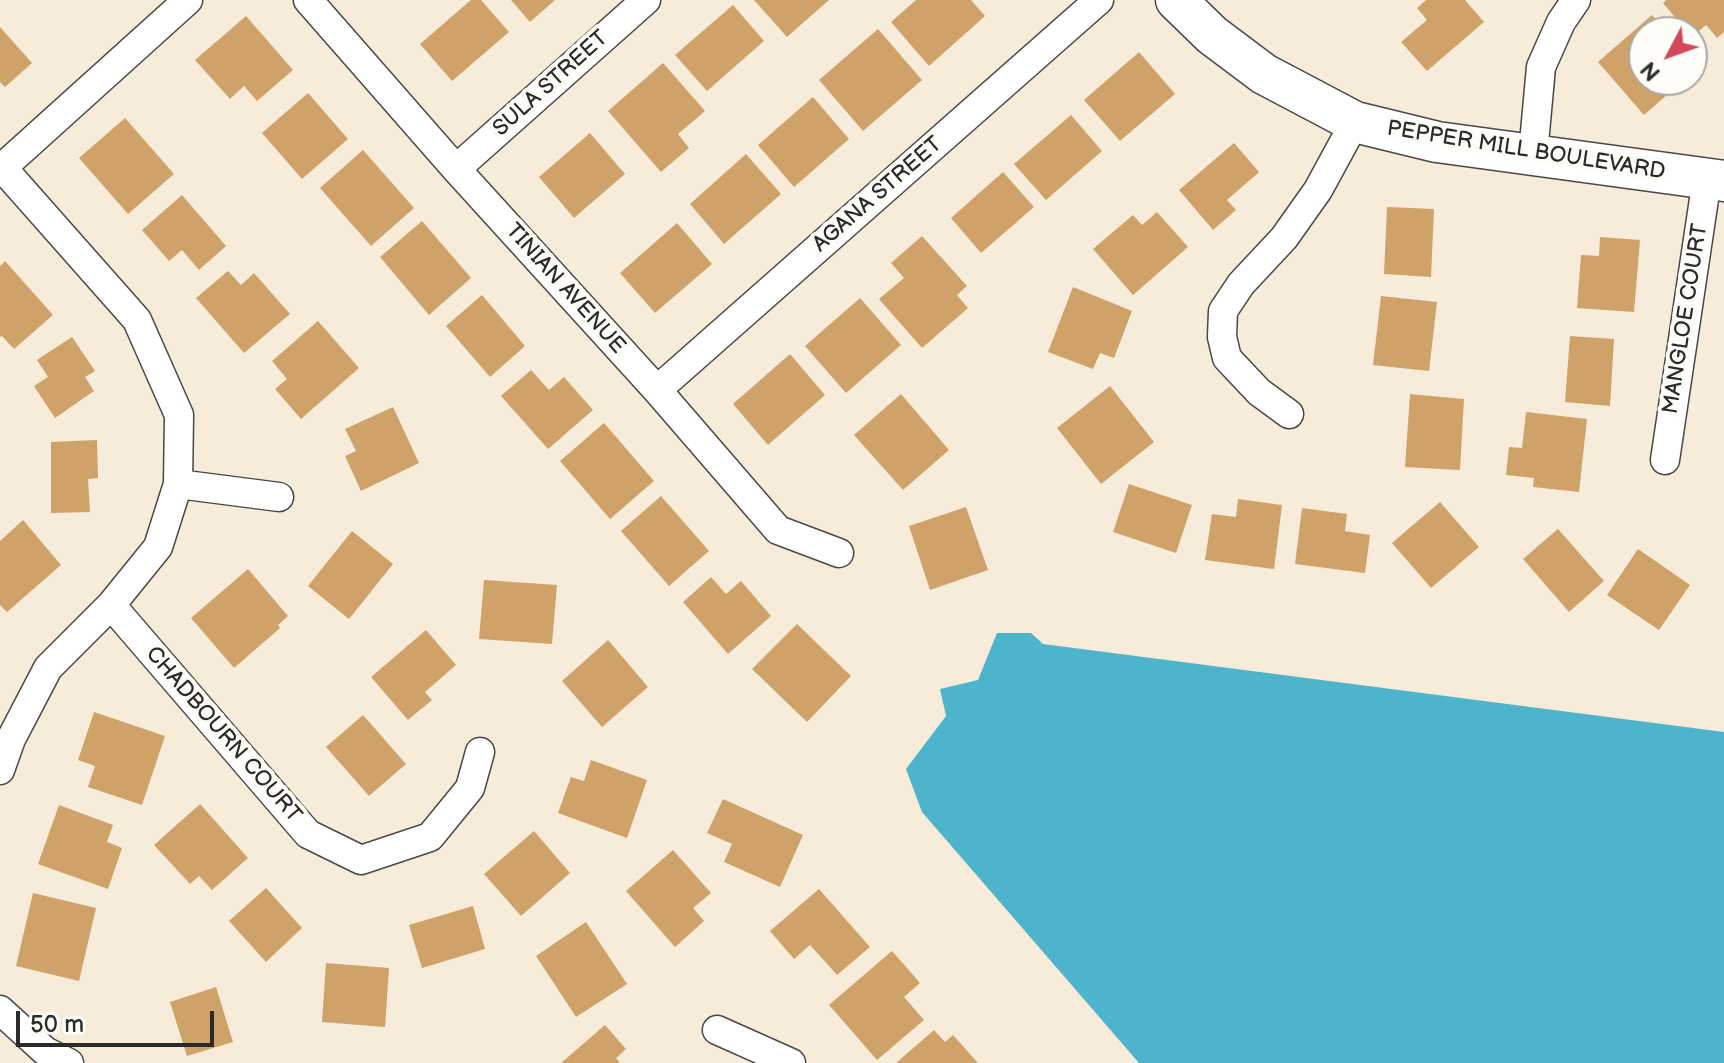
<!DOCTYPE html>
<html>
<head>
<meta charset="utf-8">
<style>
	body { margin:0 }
	#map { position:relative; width:1724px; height:1063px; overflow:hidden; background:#f6ecd9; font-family:"Balsamiq Sans",sans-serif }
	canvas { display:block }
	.north { position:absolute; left:1628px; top:16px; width:80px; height:80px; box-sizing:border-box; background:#fdfcf7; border:2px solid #a9a8a5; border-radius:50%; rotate:229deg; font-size:22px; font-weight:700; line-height:32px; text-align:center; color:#2b2b2b }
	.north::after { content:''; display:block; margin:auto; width:28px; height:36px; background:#d1495b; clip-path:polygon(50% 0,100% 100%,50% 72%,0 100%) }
	.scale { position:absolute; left:16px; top:1011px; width:198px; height:36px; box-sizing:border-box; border:4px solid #2b2b2b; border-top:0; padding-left:10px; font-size:24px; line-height:28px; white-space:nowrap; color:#2b2b2b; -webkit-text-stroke:6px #fdfcf7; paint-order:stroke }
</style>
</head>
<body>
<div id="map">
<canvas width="1724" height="1063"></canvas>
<div class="north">N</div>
<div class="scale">50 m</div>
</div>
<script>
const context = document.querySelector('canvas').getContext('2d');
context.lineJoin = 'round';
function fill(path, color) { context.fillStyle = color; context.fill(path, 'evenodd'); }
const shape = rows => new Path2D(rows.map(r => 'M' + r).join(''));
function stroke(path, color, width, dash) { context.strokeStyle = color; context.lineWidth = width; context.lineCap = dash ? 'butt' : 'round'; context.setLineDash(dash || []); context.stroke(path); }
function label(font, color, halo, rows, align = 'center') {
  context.font = font + ' "Balsamiq Sans",sans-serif'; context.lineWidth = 8; context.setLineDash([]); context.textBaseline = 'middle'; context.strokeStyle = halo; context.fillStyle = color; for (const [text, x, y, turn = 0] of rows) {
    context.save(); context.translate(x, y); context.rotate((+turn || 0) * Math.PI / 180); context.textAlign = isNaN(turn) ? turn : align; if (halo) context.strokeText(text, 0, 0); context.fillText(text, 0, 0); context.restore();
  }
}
const water = shape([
	[997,633,1031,633,1043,644,1724,732,1724,1063,1139,1063,922,812,906,769,946,716,940,689,978,680]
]);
const building = shape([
	[471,0,481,0,509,32,452,81,420,44],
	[511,0,555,0,530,22],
	[754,0,829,0,787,37],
	[916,0,971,0,985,16,929,66,891,22],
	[1426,0,1465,0,1484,22,1427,71,1401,42,1427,20,1417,8],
	[1666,0,1724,0,1724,32,1717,38,1706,25,1692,37,1692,32,1687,32,1663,3],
	[733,5,764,41,707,91,675,55],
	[1652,15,1666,32,1644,32,1644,80,1684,80,1644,115,1598,62],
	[246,16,293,70,257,101,244,86,230,99,195,60],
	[0,27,32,63,5,87,0,82],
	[878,29,922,80,863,131,819,80],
	[1139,52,1175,94,1120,141,1084,100],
	[663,63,705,111,678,134,689,148,661,172,608,111],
	[308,93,348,139,302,179,262,133],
	[813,97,849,139,794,187,758,145],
	[1071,115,1102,151,1046,200,1014,164],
	[125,118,174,174,128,214,79,158],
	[590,133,625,174,574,218,539,177],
	[1234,143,1259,172,1227,200,1236,210,1213,230,1179,190],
	[363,150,414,208,371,246,320,188],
	[746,154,781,194,724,244,690,204],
	[1003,172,1034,207,981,253,951,218],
	[182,195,226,246,199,270,182,250,169,261,142,230],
	[1387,207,1434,209,1431,277,1384,274],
	[1157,212,1188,247,1133,295,1093,249,1133,215,1142,225],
	[422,221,471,278,429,315,380,257],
	[677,223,712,264,655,313,620,273],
	[922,236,967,286,957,295,968,308,922,348,879,299,904,278,891,263],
	[1600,237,1640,240,1634,312,1577,308,1581,255,1599,256],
	[5,261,53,315,14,349,2,336,0,337,0,266],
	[228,271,241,285,254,273,290,314,244,353,196,298],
	[1073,287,1132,311,1114,358,1100,353,1093,369,1048,352],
	[482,295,525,346,490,377,446,326],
	[1381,296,1437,302,1429,371,1373,365],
	[860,298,901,345,846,393,805,346],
	[318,321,359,368,301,419,275,389,287,379,272,361],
	[1570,336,1614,339,1610,406,1565,402],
	[72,337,95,371,85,377,94,391,55,418,34,386,48,377,37,360],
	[790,354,825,395,768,445,733,404],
	[531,370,549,390,564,377,593,410,548,449,501,396],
	[1110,386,1154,442,1101,484,1057,428],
	[901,394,949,450,903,490,854,435],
	[1410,394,1464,399,1460,470,1405,467],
	[393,407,419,463,361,491,345,456,356,451,345,429],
	[1526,412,1587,419,1579,492,1533,487,1534,478,1506,475,1509,447,1522,448],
	[604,423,654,481,610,519,560,461],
	[97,440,98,478,88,479,90,512,51,513,51,442],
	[1129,484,1192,505,1176,553,1113,532],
	[661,496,709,551,669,586,621,531],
	[1238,499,1282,505,1274,569,1205,560,1212,514,1236,517],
	[1440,502,1479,547,1431,588,1392,543],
	[966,507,988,570,930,590,909,526],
	[1302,508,1347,514,1345,531,1370,535,1365,573,1295,564],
	[23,520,61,565,7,612,0,605,0,541],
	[1558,529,1604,581,1569,612,1523,559],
	[352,531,393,564,349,619,308,586],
	[1638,549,1690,585,1659,630,1607,595],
	[248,569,288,616,278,625,280,628,234,668,191,618],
	[711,577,726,594,741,581,771,616,728,654,683,602],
	[484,580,557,585,552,644,479,639],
	[797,624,851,676,807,722,752,669],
	[426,630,456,665,425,692,432,700,408,720,371,677],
	[608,640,648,687,602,727,562,681],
	[94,712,165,736,142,805,88,787,95,766,78,760],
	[363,715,406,764,369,796,326,747],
	[591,760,647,780,627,838,558,813,571,777,584,781],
	[723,799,803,835,780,887,724,862,732,844,707,833],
	[200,804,248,858,212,890,199,876,190,884,154,845],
	[59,805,113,825,107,842,122,848,108,889,38,864],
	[534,831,570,873,521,916,484,874],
	[673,850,711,893,693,908,704,921,675,947,626,891],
	[266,888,302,928,266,962,229,921],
	[819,889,870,947,837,975,810,945,794,959,770,931],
	[33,893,96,908,79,981,16,966],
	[473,906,485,949,422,968,409,925],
	[586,922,627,984,576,1017,536,956],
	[892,951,920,983,904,997,924,1020,877,1060,829,1005],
	[326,963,389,968,385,1027,322,1022],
	[216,987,233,1042,187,1056,170,1002],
	[605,1025,626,1049,616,1058,620,1063,561,1063],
	[934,1030,945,1042,953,1035,978,1063,896,1063]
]);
const street = shape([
	[308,0,456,169,657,390,778,530,839,553],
	[1533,154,1541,67,1561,22,1576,0],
	[0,165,137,320,179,415,178,484,158,547,111,605,48,668,11,739,0,770],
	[3,167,188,0],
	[456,169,646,0],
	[657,390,1099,0],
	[1289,414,1259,392,1227,358,1222,337,1223,311,1241,284,1284,238,1318,190,1355,122],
	[1665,460,1707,179],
	[178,484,279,497],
	[111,605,308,834,361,860,430,837,470,788,480,752],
	[0,1010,45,1051,69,1063],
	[717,1030,791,1063]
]);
const secondary = shape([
	[1176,0,1212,35,1264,74,1355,122,1437,142,1724,181]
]);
const streetNames = [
	["SULA STREET",551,84,-42],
	["PEPPER MILL BOULEVARD",1526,151,9],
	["AGANA STREET",878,195,-41],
	["TINIAN AVENUE",565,289,48],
	["MANGLOE COURT",1686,319,-81],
	["CHADBOURN COURT",223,735,49]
];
fill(water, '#4db4cb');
fill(building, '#cfa26a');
stroke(street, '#494845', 31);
stroke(secondary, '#494845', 43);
stroke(street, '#fff', 28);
stroke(secondary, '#fff', 40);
label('22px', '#2b2b2b', '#fdfcf7', streetNames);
</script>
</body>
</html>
